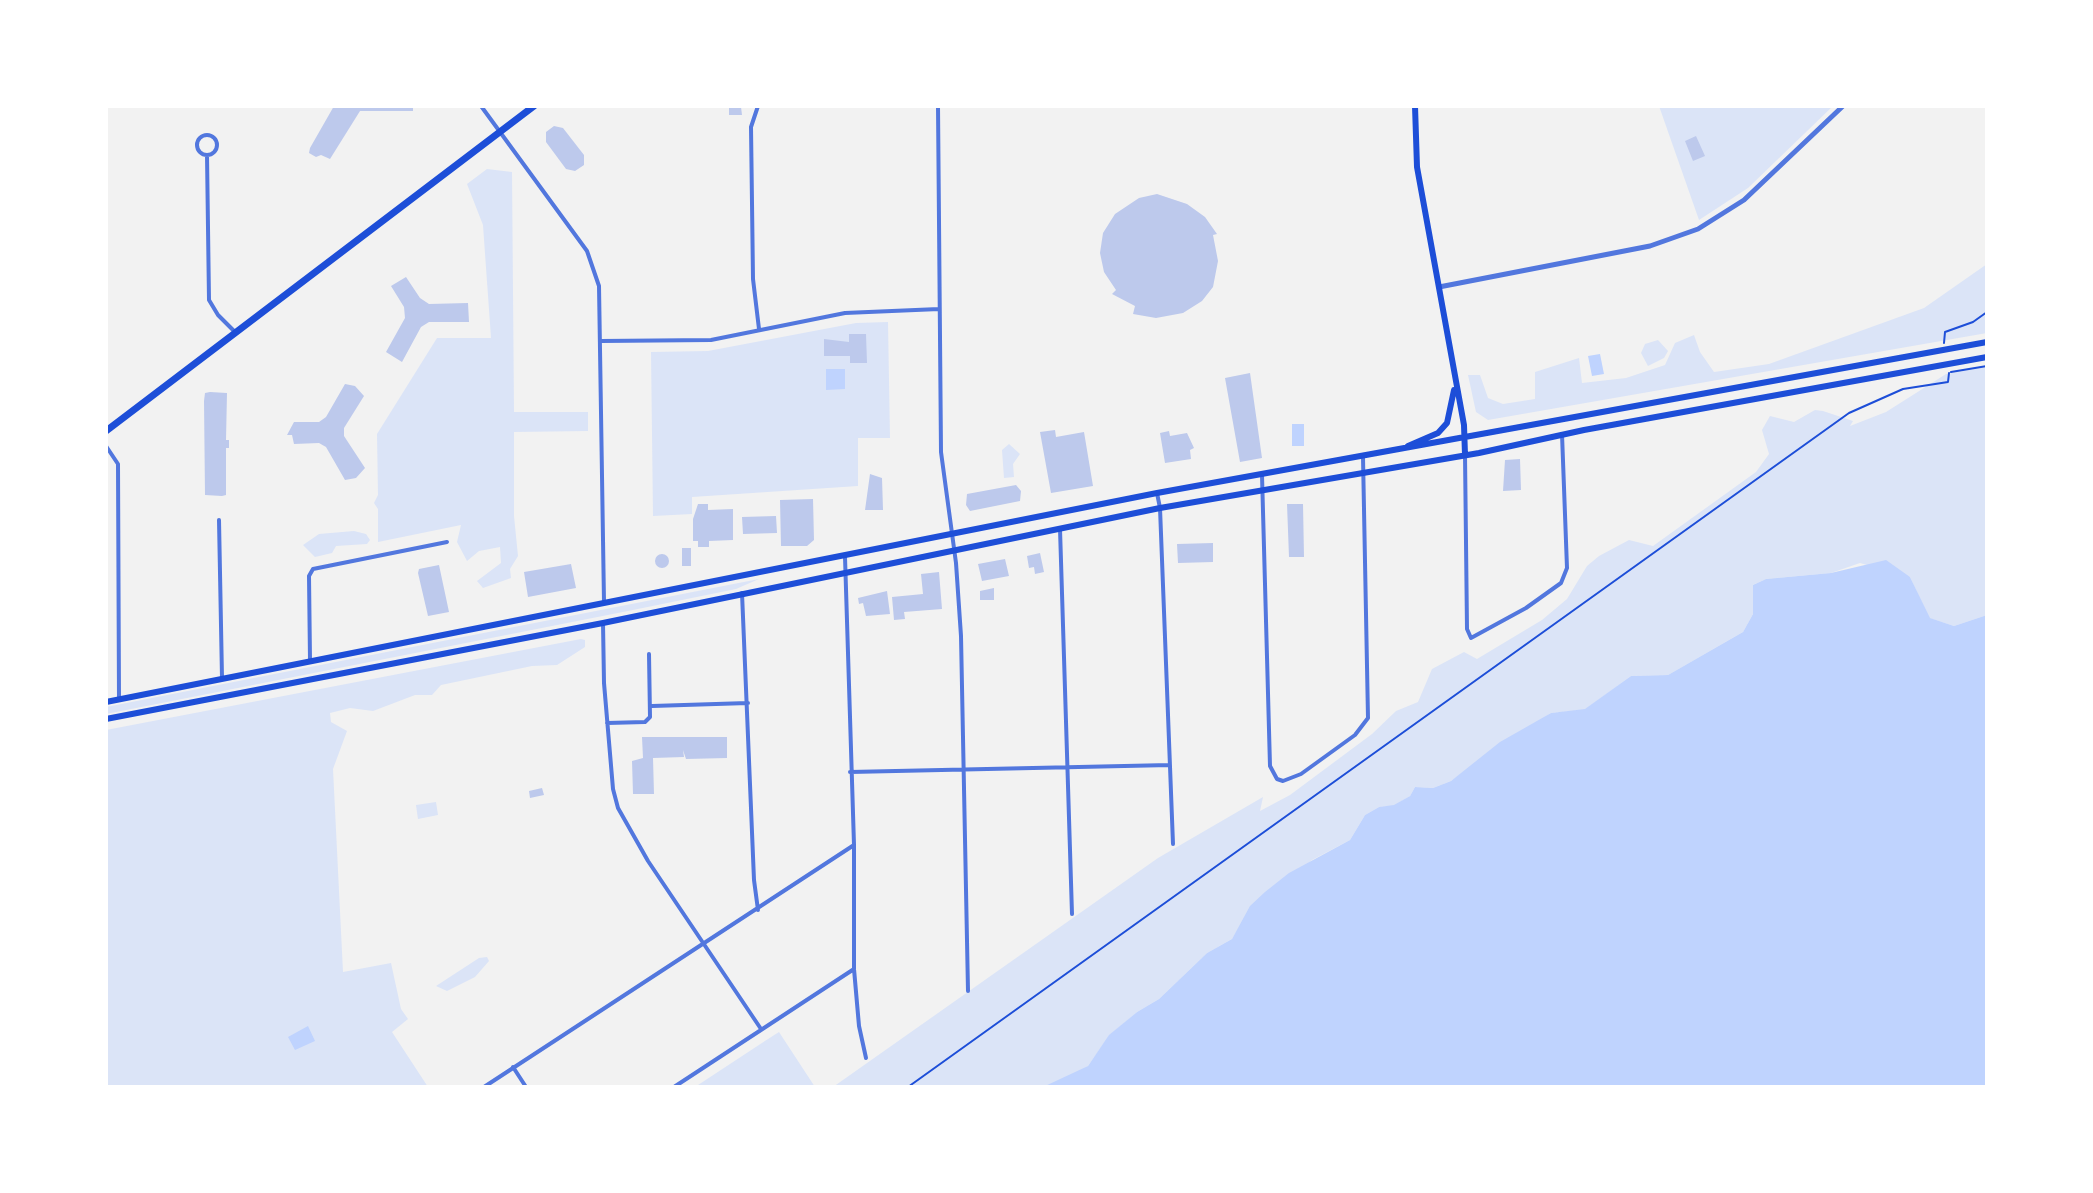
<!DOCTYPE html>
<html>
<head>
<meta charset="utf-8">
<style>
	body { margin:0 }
	#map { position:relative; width:2093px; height:1193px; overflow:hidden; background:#f2f2f2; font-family:Figtree,sans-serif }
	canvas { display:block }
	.frame { position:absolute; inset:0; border:108px solid #fff; pointer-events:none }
</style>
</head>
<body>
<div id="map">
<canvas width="2093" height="1193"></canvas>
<div class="frame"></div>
</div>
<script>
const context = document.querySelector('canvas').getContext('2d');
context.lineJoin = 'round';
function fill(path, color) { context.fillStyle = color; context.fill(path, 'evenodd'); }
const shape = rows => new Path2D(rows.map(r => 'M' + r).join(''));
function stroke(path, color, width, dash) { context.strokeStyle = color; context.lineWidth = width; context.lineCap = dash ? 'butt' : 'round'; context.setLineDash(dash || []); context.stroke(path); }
const green = shape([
	[1659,106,1833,106,1748,188,1699,220],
	[487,169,512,172,514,412,588,412,588,431,514,432,514,516,518,556,510,569,511,578,483,588,477,581,501,563,500,547,479,551,467,561,457,542,461,525,378,542,378,509,374,503,378,495,377,434,437,338,491,338,483,225,467,184],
	[1987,264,1987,333,1488,420,1476,412,1468,375,1480,375,1488,398,1503,404,1535,399,1535,372,1579,358,1582,383,1626,378,1665,365,1675,343,1694,335,1700,352,1714,372,1769,364,1924,308],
	[888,322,890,438,858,438,858,486,692,497,692,514,653,516,651,352,708,351,856,323],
	[1658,340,1668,351,1664,358,1648,366,1641,353,1645,344],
	[1987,367,1987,615,1954,626,1929,618,1910,577,1860,563,1831,573,1766,579,1753,585,1753,614,1743,632,1668,675,1631,676,1585,710,1551,713,1451,781,1433,788,1415,787,1410,796,1394,806,1379,807,1365,815,1350,840,1312,860,1241,925,1232,939,1207,953,1159,999,1137,1012,1110,1035,1088,1066,1072,1076,1043,1087,833,1087,1158,858,1263,797,1260,811,1290,795,1372,734,1396,711,1418,702,1432,669,1464,652,1477,659,1542,620,1567,599,1587,566,1599,556,1629,540,1653,546,1756,472,1769,454,1762,430,1770,416,1794,422,1815,410,1823,411,1853,421,1850,426,1886,412,1946,374],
	[1009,444,1020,454,1013,464,1014,477,1004,478,1002,450],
	[354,531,366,534,370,540,367,544,336,546,332,553,315,557,303,545,319,534],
	[759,579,736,589,628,611,106,714,106,707],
	[581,639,585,640,585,647,557,665,532,666,441,685,432,695,415,695,373,711,350,708,330,713,331,722,347,731,333,769,343,972,391,963,401,1009,408,1019,392,1032,428,1087,106,1087,106,730],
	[436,802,438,815,418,819,416,805],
	[479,958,487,957,489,961,475,977,447,991,436,986],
	[779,1032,815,1087,695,1087,768,1039]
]);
const water = shape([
	[1600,354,1604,374,1592,376,1588,356],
	[826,369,845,369,845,389,826,390],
	[1292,424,1304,424,1304,446,1292,446],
	[1886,560,1910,577,1930,618,1954,626,1987,615,1987,1087,1043,1087,1088,1066,1109,1035,1137,1012,1159,999,1207,953,1232,939,1250,906,1265,892,1289,873,1350,840,1365,815,1379,807,1394,805,1410,796,1415,787,1433,788,1451,781,1500,742,1551,713,1585,709,1631,676,1668,675,1743,632,1753,614,1753,585,1766,579,1831,573],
	[308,1026,315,1041,295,1050,288,1037]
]);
const building = shape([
	[334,106,413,106,413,111,360,111,330,159,321,155,316,157,309,153,310,148],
	[729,107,741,107,742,115,729,115],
	[554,126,563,128,584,155,584,165,575,171,566,169,546,142,546,132],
	[1696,136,1705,156,1693,161,1685,141],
	[1157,194,1187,204,1205,217,1217,234,1213,235,1218,261,1213,287,1202,301,1183,313,1156,318,1133,314,1135,306,1112,294,1116,290,1104,272,1100,253,1103,233,1115,214,1139,198],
	[406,277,420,298,429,304,468,303,469,322,429,322,421,327,402,362,386,352,405,318,404,307,391,286],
	[849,334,866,334,867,363,850,363,850,356,824,356,824,339,849,342],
	[1250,373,1262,458,1240,462,1225,378],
	[345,384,355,386,364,396,344,428,344,436,365,468,356,478,345,480,326,447,319,443,294,444,292,435,287,435,294,422,319,422,326,417],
	[210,392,227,393,226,440,229,440,229,448,226,448,226,495,222,496,205,495,204,401,205,393],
	[1055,430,1056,437,1084,432,1093,486,1051,493,1040,432],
	[1169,431,1170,436,1187,433,1194,448,1190,450,1191,459,1165,463,1160,433],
	[1520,459,1521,490,1503,491,1505,460],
	[870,474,882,478,883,510,865,510],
	[1016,485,1021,491,1020,501,970,511,966,505,967,494],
	[813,499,814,540,807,546,781,546,780,500],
	[698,504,708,504,708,510,733,509,733,540,709,541,709,547,698,547,698,541,693,541,693,519],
	[1287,504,1303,504,1304,557,1289,557],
	[776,516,777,533,743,534,742,517],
	[1213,543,1213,562,1178,563,1177,544],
	[682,548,691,548,691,566,682,566],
	[1040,553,1044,572,1035,574,1034,567,1029,568,1027,556],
	'655 561a7 7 0 1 1 14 0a7 7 0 1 1-14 0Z',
	[1005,559,1009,576,982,581,978,564],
	[571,564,576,588,528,597,524,572],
	[439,565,449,612,428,616,418,573,419,569],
	[939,572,942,609,904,612,905,619,894,620,892,597,923,594,921,574],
	[994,588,994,600,980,600,980,591],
	[887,591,890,614,866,616,863,603,859,604,858,598],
	[642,737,727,737,727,758,686,759,683,750,684,757,653,758,654,794,633,794,632,761,643,758],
	[542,788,544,795,530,798,529,791]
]);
const path = shape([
	[1944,343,1945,332,1973,322,1987,312],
	[1951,372,1987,366],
	[908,1087,1849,413,1903,389,1948,382,1949,373]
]);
const minor = shape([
	[481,106,587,251,599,286,604,602],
	[758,106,751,127,753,279,759,329],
	[938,106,941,452,956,563,961,636,968,991],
	'197 145a10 10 0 1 1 20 0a10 10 0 1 1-20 0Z',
	[207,155,209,300,218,315,234,331],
	[601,341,711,340,845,313,939,309],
	[106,446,118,464,119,700],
	[1465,455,1467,629,1471,638,1526,608,1561,583,1567,568,1562,434],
	[1262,475,1270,766,1277,779,1283,781,1301,774,1355,735,1368,718,1363,457],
	[1157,493,1160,508,1173,844],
	[219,520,222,678],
	[1060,529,1072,914],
	[845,557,854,845,854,969,859,1026,866,1058],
	[742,593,754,880,758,910],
	[603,623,604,683,613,789,618,808,648,861,761,1029],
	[310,660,309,576,313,569,447,542],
	[652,706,748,703],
	[607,723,645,722,650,717,649,654],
	[850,772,1170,765],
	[513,1067,526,1087],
	[484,1087,854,845],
	[674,1087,854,969]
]);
const tertiary = shape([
	[1439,287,1650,246,1698,229,1744,200,1843,106]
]);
const secondary = shape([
	[1415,106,1417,167,1464,425,1465,455],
	[1408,446,1438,433,1447,423,1454,390],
	[106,702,1157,493,1987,342],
	[106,719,603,623,1160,508,1479,453,1584,430,1987,357]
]);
const primary = shape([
	[106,431,534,106]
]);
fill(green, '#dbe4f7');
fill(water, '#bfd3fe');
fill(building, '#bdc9ec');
stroke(path, '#1d4ed8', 2);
stroke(minor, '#5277de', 4);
stroke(tertiary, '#5277de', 5);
stroke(secondary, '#1d4ed8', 6);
stroke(primary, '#1d4ed8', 7);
</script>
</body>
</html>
